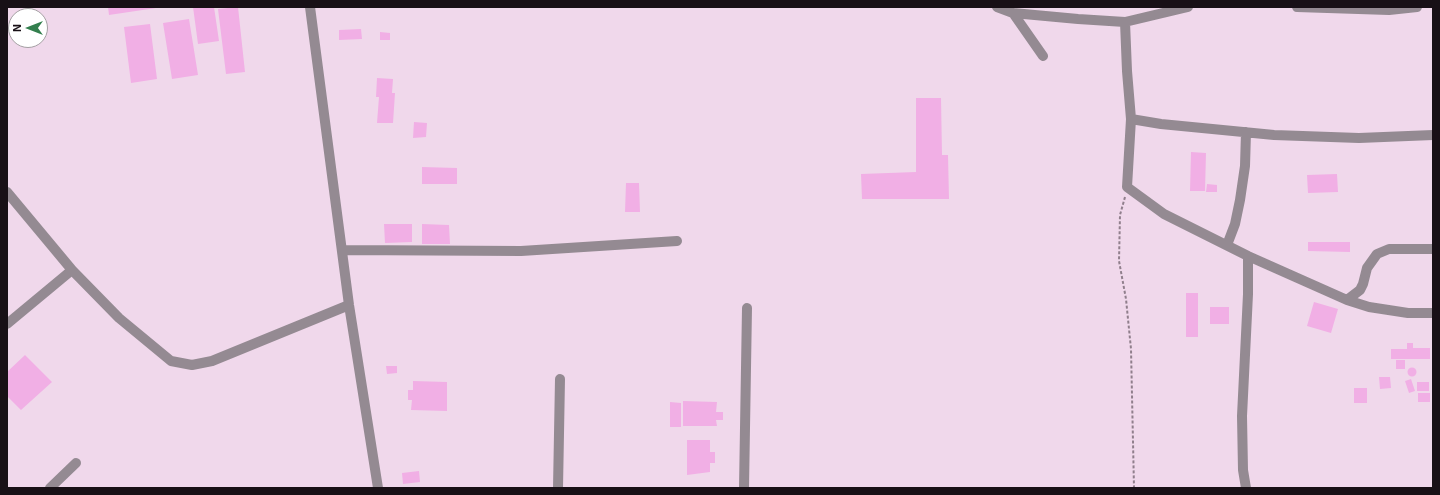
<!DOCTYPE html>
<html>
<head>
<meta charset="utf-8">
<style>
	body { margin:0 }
	#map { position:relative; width:1440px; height:495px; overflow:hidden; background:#f0d8eb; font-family:"Exo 2",sans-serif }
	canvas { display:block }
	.frame { position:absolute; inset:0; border:8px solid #181016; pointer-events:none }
	.north { position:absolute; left:8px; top:8px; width:40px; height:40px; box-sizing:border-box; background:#fff; border:1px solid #a39fa2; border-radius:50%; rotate:270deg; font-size:11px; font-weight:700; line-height:16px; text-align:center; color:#181016 }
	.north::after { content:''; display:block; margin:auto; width:14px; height:18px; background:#337f4e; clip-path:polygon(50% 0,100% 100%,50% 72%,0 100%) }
</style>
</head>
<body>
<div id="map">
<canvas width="1440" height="495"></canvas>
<div class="frame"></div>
<div class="north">N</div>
</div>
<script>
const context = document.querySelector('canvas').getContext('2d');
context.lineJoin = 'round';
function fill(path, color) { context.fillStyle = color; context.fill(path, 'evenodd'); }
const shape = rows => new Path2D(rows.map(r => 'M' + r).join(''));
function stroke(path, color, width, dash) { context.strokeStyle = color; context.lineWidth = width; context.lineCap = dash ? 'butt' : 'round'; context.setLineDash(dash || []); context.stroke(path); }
const building = shape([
	[108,7,155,7,156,8,109,15],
	[193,7,214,7,219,41,198,44],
	[238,7,245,72,226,74,218,9],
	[189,19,198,75,172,79,163,23],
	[150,24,157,79,131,83,124,27],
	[361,29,362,39,339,40,339,30],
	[380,32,390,33,390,40,380,40],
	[377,78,393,79,392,93,395,93,393,123,377,123,379,97,376,97],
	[916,98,941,98,942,155,948,155,949,199,862,199,861,174,916,172],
	[414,122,427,123,426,137,413,138],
	[1191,152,1206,153,1205,191,1190,191],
	[422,167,457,168,457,184,422,184],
	[1337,174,1338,192,1308,193,1307,175],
	[626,183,639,183,640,212,625,212],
	[1207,184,1217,185,1217,192,1206,192],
	[384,224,412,224,412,242,385,243],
	[422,224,449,225,450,244,422,244],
	[1308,242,1350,242,1350,252,1308,251],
	[1186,293,1198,293,1198,337,1186,337],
	[1314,302,1338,309,1331,333,1307,326],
	[1210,307,1229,307,1229,324,1210,324],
	[1407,343,1413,343,1413,348,1430,348,1430,359,1391,359,1391,349,1407,349],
	[25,355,52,382,21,410,7,396,7,372],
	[1396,360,1405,360,1405,369,1396,369],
	[386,366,397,366,397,373,387,374],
	'1407.5 372a4.5 4.5 0 1 1 9 0a4.5 4.5 0 1 1-9 0Z',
	[1379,377,1390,377,1391,388,1380,389],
	[1411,379,1415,391,1409,393,1405,381],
	[413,381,447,382,447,411,411,410,412,400,408,400,408,390,413,390],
	[1417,382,1429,382,1429,391,1417,391],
	[1354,388,1367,388,1367,403,1354,403],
	[1418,393,1430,393,1430,402,1418,402],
	[683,401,717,402,716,412,723,412,723,420,716,420,717,426,683,426],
	[670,402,681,403,681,427,670,427],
	[687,440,710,440,710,452,715,452,715,463,710,463,710,472,687,475],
	[419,471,420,482,403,484,402,473]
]);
const path = shape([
	[1125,197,1120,215,1119,261,1126,299,1131,349,1134,488]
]);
const minor = shape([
	[310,7,349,305,378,488],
	[997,7,1013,13,1078,19,1125,22,1188,7],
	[1297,7,1389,10,1417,7],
	[1013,13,1043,56],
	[1125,22,1127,71,1131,119,1127,187,1164,214,1248,256,1347,300,1369,307,1408,313,1433,313],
	[1131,119,1161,124,1274,135,1359,138,1433,135],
	[7,192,72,270,119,318,171,361,192,365,212,361,349,305],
	[1227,245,1235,224,1240,200,1245,166,1246,132],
	[342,250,521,251,677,241],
	[1347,300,1360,290,1363,284,1367,268,1377,254,1389,249,1433,249],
	[7,324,72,270],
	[50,488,76,463],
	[558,488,560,379],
	[744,488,747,308],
	[1246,488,1243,470,1242,416,1248,294,1248,256]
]);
fill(building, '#f1afe5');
stroke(path, '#907f8c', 2, [3, 2]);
stroke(minor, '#948a92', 10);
</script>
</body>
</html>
